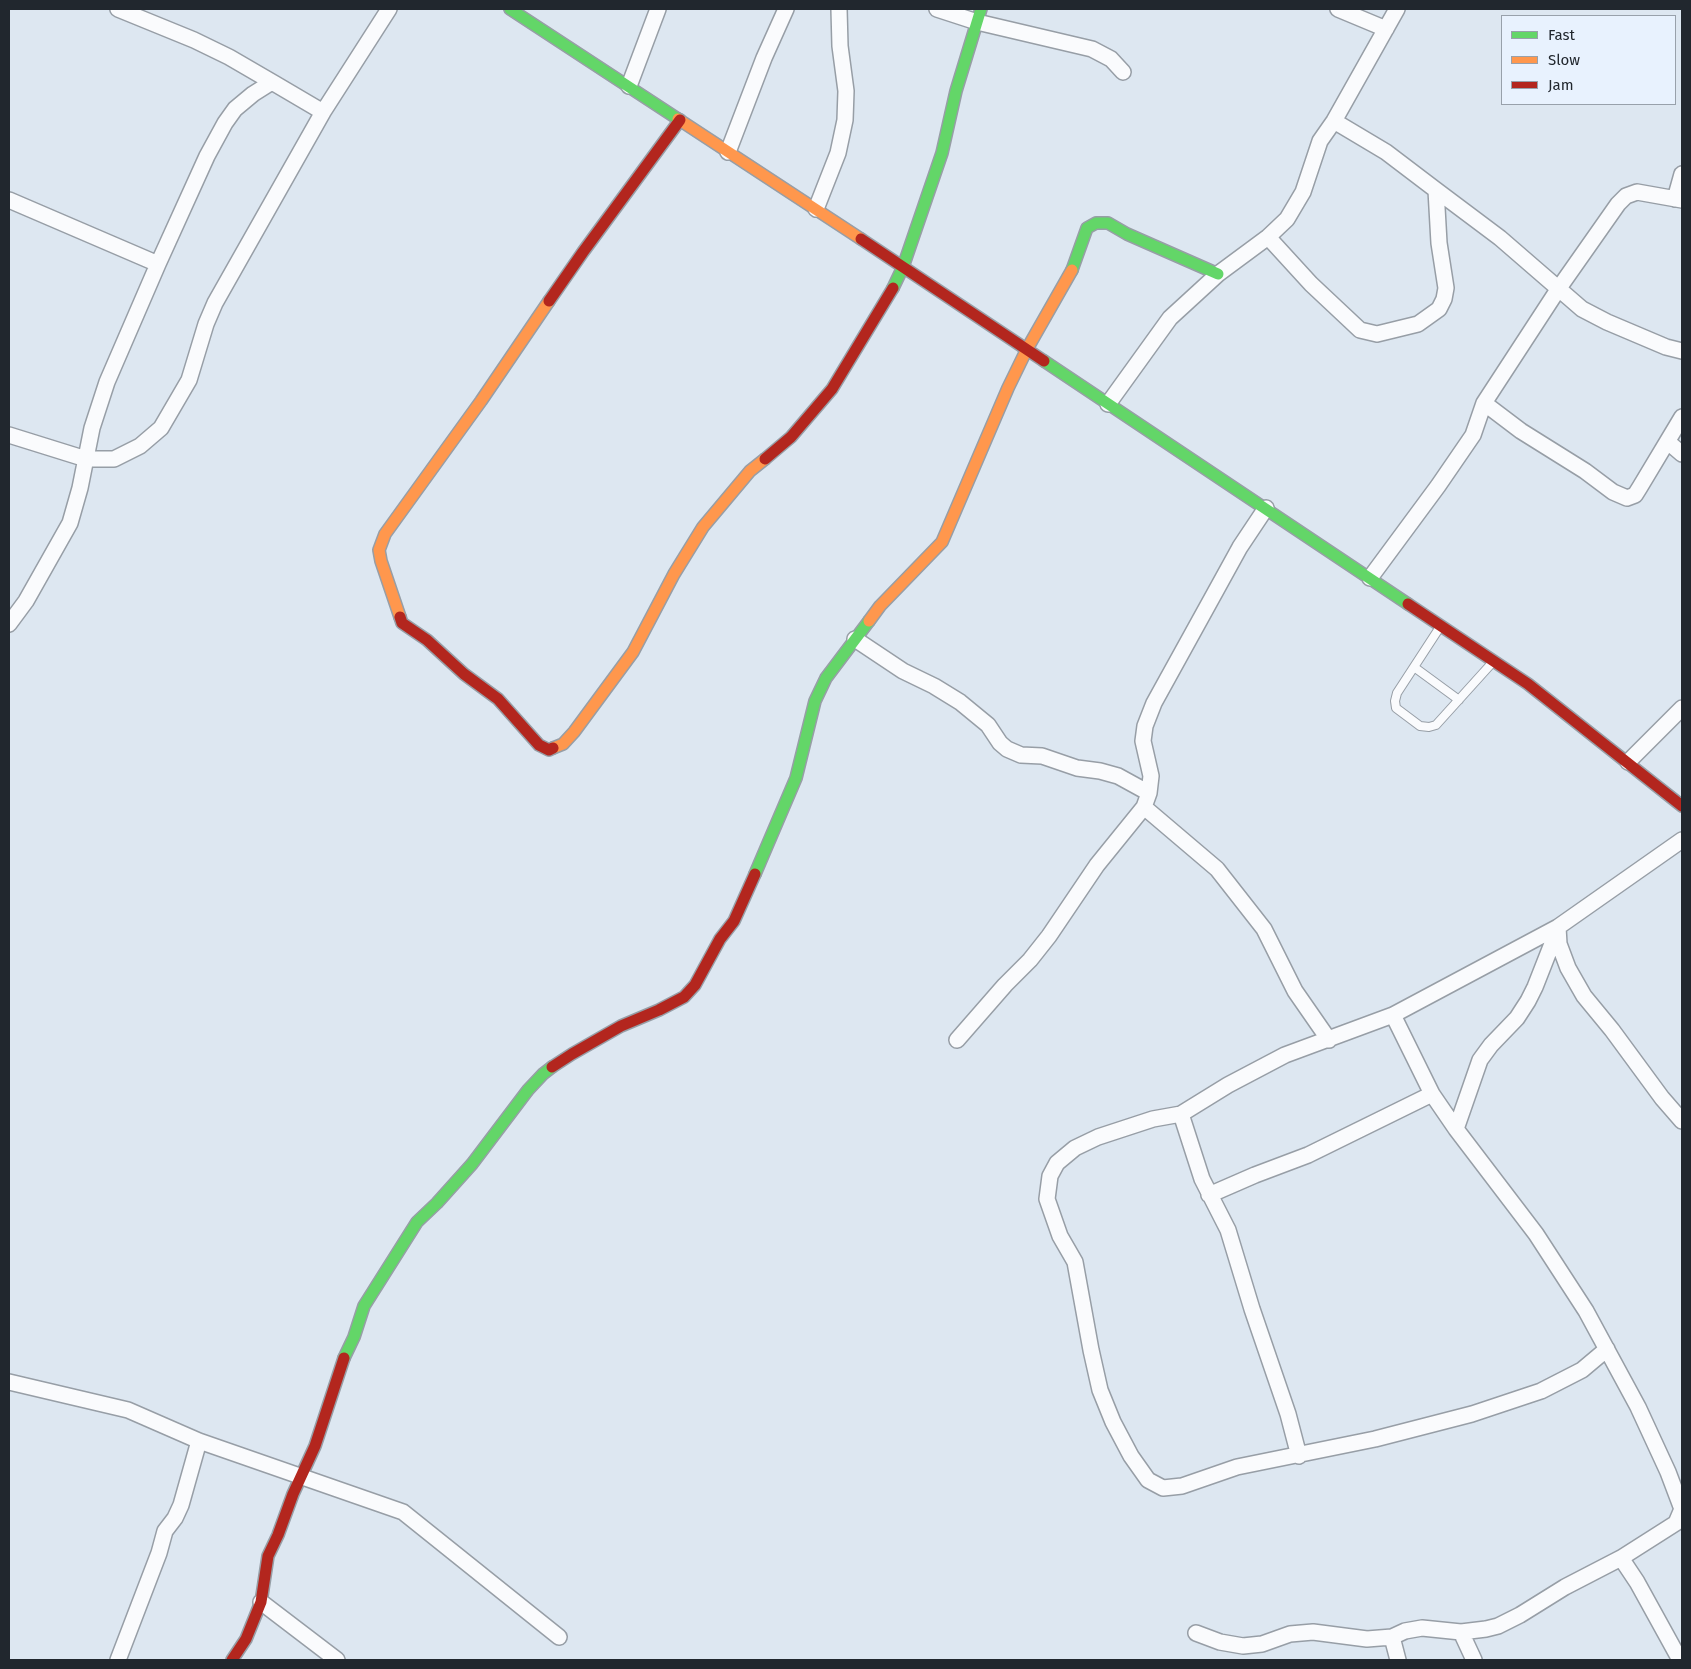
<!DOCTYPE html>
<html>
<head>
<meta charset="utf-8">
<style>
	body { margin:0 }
	#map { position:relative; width:1691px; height:1669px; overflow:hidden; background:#dde7f1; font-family:"Fira Sans",sans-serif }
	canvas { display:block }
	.frame { position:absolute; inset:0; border:10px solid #21272e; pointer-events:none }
	.legend { position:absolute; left:1501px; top:15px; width:175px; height:90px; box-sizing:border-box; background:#e8f2fe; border:1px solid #98a1ab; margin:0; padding:6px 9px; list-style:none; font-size:15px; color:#21272e }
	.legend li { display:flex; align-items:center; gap:10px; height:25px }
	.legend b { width:25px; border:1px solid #98a1ab }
</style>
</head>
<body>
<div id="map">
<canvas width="1691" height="1669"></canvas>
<div class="frame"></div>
<ul class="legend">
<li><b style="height:6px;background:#63d668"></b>Fast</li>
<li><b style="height:6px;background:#ff974d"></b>Slow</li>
<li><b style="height:6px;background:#b3261e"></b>Jam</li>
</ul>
</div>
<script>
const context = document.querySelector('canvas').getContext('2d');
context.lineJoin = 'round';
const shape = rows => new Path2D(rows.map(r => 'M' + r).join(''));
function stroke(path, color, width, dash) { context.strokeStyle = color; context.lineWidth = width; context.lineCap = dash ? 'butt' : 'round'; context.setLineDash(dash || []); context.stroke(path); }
const lane = shape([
	[1440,627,1397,693,1395,701,1396,708,1420,726,1429,727,1436,725,1492,663],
	[1414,667,1459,700]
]);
const street = shape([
	[118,9,194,40,229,57,272,82],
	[937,9,977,22,1092,49,1111,59,1123,72],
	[1338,9,1386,29],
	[629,86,658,9],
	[1334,121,1386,152,1436,190,1500,238,1582,309,1607,322,1666,347,1682,351],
	[728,152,764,58,786,9],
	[1675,199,1682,174],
	[9,200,158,264],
	[816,209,838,153,845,120,846,91,840,46,839,9],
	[1268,237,1311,284,1360,330,1377,334,1418,324,1439,309,1444,299,1446,288,1439,243,1436,190],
	[1484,403,1521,431,1585,471,1613,492,1627,498,1635,495,1640,487,1682,417],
	[1108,404,1170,318,1218,274,1268,237,1287,219,1303,192,1320,141,1334,121,1397,9],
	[9,435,86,459,114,459,140,446,161,428,189,380,206,324,215,303,323,112,389,9],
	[1668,442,1682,454],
	[1370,578,1438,486,1473,435,1484,403,1559,288,1618,204,1626,196,1637,192,1682,200],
	[9,624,26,601,70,523,80,488,92,428,107,382,158,264,207,156,225,123,235,109,253,94,272,82,323,112],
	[855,639,903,671,934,686,960,702,988,725,1000,743,1007,749,1021,755,1042,756,1077,768,1100,771,1118,776,1149,793],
	[1628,762,1682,708],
	[1144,807,1217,869,1264,929,1295,991,1329,1040],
	[1558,927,1559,944,1568,968,1584,996,1612,1030,1662,1098,1682,1121],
	[957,1040,1005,985,1030,960,1049,936,1097,865,1144,807,1149,793,1151,776,1143,741,1145,726,1154,703,1218,587,1240,547,1266,508],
	[1181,1114,1202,1179,1228,1230,1252,1309,1288,1414,1299,1456],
	[1456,1129,1480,1060,1491,1045,1517,1018,1528,1001,1535,987,1557,931],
	[1209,1195,1255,1175,1308,1155,1432,1094],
	[1607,1349,1582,1370,1541,1391,1472,1414,1375,1439,1237,1467,1182,1486,1163,1488,1148,1480,1131,1456,1113,1422,1100,1390,1091,1350,1075,1262,1060,1236,1047,1199,1050,1176,1057,1163,1075,1148,1098,1137,1153,1119,1181,1114,1228,1085,1285,1055,1393,1015,1558,927,1682,840],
	[9,1382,128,1410,199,1441,403,1512,559,1637],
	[1621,1558,1637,1582,1680,1660],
	[261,1602,337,1660],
	[1461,1632,1474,1660],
	[1196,1633,1220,1642,1243,1646,1262,1644,1290,1634,1313,1632,1367,1639,1392,1637,1405,1631,1422,1628,1461,1632,1486,1629,1498,1626,1520,1615,1565,1587,1621,1558,1676,1523,1682,1509,1668,1472,1638,1407,1586,1311,1536,1234,1456,1129,1432,1094,1393,1015],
	[1392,1637,1398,1660],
	[118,1660,159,1553,165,1531,175,1518,181,1505,199,1441]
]);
const fast = shape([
	[510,9,678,119],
	[1072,270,1087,228,1096,223,1108,223,1127,234,1218,274],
	[893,288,903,267,942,153,956,91,981,9],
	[1044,361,1408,604],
	[755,874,796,778,815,701,826,678,869,621],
	[344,1358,354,1337,364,1306,417,1222,437,1203,472,1164,528,1090,543,1074,552,1067]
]);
const slow = shape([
	[678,119,861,239],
	[400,617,381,561,379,550,385,534,481,401,549,301],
	[869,621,880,606,942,542,1008,388,1027,349,1072,270],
	[553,748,563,744,574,732,633,652,674,574,703,527,750,471,765,459]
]);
const jam = shape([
	[861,239,1044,361],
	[549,301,583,252,680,120],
	[765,459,791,437,832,389,893,288],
	[1408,604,1528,684,1682,806],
	[400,617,402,623,427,640,464,674,498,699,539,745,549,750,553,748],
	[552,1067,572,1054,621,1026,659,1010,684,997,695,985,720,939,734,921,755,874],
	[232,1660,246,1639,261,1602,268,1556,278,1535,293,1494,315,1446,344,1358]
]);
stroke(lane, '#979ea6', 10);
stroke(street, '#979ea6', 18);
stroke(fast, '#979ea6', 14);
stroke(slow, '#979ea6', 14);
stroke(jam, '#979ea6', 14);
stroke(lane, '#fafbfd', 8);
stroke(street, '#fafbfd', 15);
stroke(fast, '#63d668', 11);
stroke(slow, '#ff974d', 11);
stroke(jam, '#b3261e', 11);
</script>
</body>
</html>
